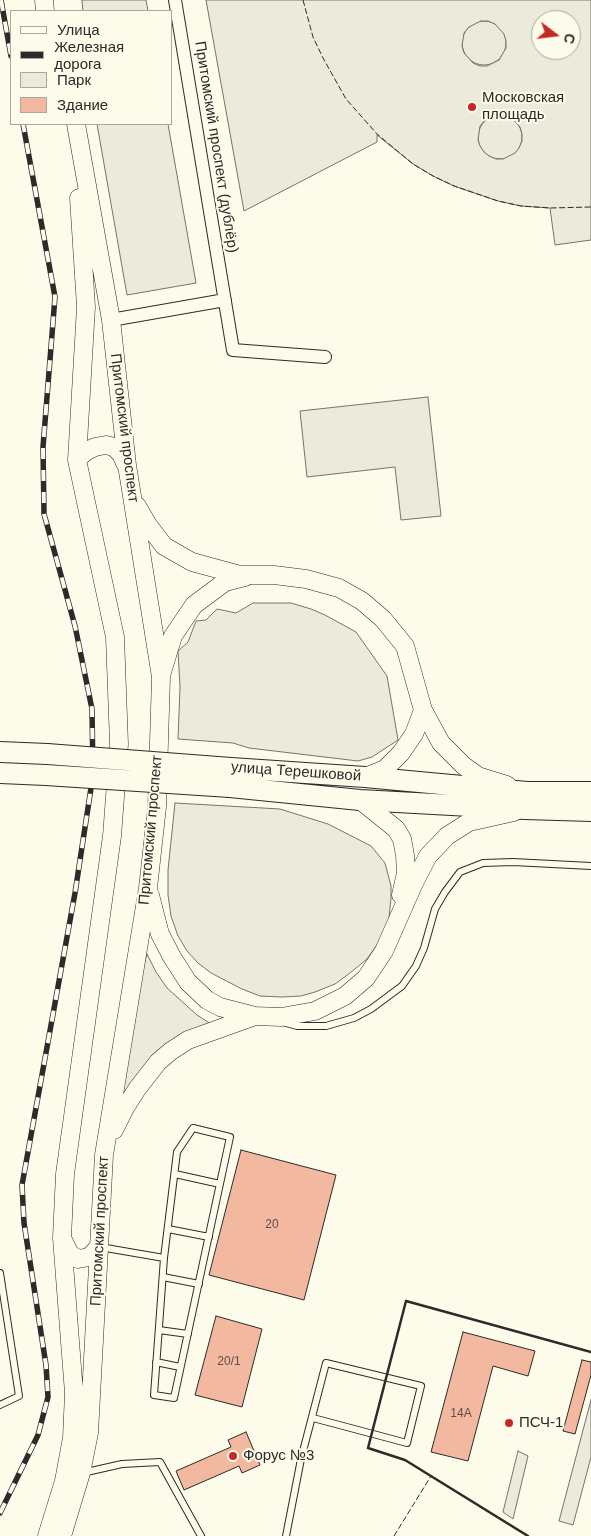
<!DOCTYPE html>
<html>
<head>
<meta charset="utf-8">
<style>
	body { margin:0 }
	#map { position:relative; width:591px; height:1536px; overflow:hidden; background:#fdfbea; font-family:Arial,sans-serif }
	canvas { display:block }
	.legend { position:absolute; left:10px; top:10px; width:162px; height:115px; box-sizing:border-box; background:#fdfbea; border:1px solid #a9a89e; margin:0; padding:6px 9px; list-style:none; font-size:15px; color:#2b2b2b }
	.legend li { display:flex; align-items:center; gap:10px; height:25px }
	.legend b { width:25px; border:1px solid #a9a89e }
	.north { position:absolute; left:531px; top:10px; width:50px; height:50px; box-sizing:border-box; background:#fdfbea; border:1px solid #a9a89e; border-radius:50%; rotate:105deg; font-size:14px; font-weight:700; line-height:20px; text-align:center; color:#2b2b2b }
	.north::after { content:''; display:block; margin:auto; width:18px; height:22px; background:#c62828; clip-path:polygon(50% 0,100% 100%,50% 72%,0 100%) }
</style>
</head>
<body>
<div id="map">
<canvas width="591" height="1536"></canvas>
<ul class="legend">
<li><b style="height:6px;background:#fdfbea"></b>Улица</li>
<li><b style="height:6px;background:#2b2b2b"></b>Железная дорога</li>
<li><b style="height:14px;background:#ecebdb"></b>Парк</li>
<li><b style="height:14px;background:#f2b8a0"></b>Здание</li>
</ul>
<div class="north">С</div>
</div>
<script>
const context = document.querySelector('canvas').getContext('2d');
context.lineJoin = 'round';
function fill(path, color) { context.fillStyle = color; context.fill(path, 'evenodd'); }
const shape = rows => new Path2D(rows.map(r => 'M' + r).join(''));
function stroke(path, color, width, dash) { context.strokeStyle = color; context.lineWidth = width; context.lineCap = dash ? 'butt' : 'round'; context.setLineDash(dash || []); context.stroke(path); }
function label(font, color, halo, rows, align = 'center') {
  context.font = font + ' Arial,sans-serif'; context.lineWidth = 4; context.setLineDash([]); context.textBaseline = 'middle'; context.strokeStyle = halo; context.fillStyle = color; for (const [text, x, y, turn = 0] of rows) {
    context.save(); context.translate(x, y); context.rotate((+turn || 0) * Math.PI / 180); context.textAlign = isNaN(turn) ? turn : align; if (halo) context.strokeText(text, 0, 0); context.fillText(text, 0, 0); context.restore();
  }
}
const green = shape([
	'462 43a22 22 0 1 1 44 0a22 22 0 1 1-44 0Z',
	'478 137a22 22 0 1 1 44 0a22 22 0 1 1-44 0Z',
	[253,603,291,603,311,609,325,615,356,632,387,676,398,740,372,757,358,761,249,748,233,743,178,739,180,687,178,651,188,642,196,621,206,620,217,609,236,613,253,603],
	[175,803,280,809,328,824,371,846,385,863,391,886,391,898,389,918,385,930,377,945,367,959,350,973,335,984,315,992,301,996,282,997,260,996,242,989,211,973,198,963,187,951,178,936,171,916,168,895,168,870,175,803],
	[147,954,156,972,167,988,197,1015,211,1024,121,1102,141,975,147,954],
	[591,1400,591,1457,573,1525,559,1521,591,1400]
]);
const parking = shape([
	[82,0,146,0,148,11,83,11,82,0],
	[206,0,591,0,591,240,555,245,550,208,521,206,498,201,454,186,433,176,413,164,377,135,377,142,244,211,206,0],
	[541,20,571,20,571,50,541,50,541,20],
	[481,21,488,21,495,24,504,34,506,41,506,48,499,60,487,66,480,66,473,63,464,53,462,46,464,33,469,27,481,21],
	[497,115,504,115,511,117,520,127,522,134,522,141,519,148,515,153,503,159,496,159,489,156,484,152,480,146,478,140,480,126,485,120,497,115],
	[97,124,168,124,196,283,127,295,97,124],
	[428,397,441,516,401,520,395,467,307,477,300,411,428,397],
	[518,1451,528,1456,513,1519,503,1512,518,1451]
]);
const building = shape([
	[241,1150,336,1175,304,1300,209,1275,241,1150],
	[216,1316,262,1329,242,1407,195,1395,216,1316],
	[463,1332,535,1351,528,1376,493,1366,468,1461,431,1452,463,1332],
	[582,1360,591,1362,591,1375,575,1434,563,1431,582,1360],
	[246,1432,260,1465,242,1473,239,1466,184,1490,176,1471,231,1447,228,1440,246,1432]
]);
const lane = shape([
	[282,1022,297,1026,326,1026,354,1018,371,1009,402,986,416,966,424,948,435,909,445,892,460,872,483,863,513,862,591,866],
	[175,1174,220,1184],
	[168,1229,209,1237],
	[100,1247,164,1258,154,1395,174,1398,230,1137,193,1128,177,1152,164,1258],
	[0,1273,19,1396,0,1405],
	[163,1277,199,1284],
	[159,1330,188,1334],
	[156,1362,180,1367],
	[82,1473,122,1464,160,1462,201,1536],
	[286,1536,301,1459,326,1363,421,1386,407,1443,313,1418]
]);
const street = shape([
	[175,0,233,350,325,357],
	[111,320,225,300]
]);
const secondary = shape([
	[44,0,45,11],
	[77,460,85,452,95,447,106,445,114,447,121,454,126,465],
	[137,506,148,525,164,546,192,562,240,575,274,575,306,579,339,588,362,601,383,619,405,646,423,710,441,743,464,766,478,776,507,785],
	[162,672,173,636,194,605,225,582,245,577],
	[365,777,385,769,401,753,414,734,423,710],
	[360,800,396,829,402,839,405,855,406,873,401,895],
	[150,895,160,934,172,957,188,982,207,1000,220,1007,255,1016,281,1017,315,1011,345,996,366,978,384,951,414,883,428,856,447,836,469,822,514,812],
	[114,1130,125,1108,137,1089,158,1062,171,1051,188,1040,255,1016],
	[63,1240,70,1254,78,1259,89,1257,99,1247],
	[47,1536,64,1481,72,1438,74,1393,62,1238,65,1174,112,836,119,744,115,637,77,460,86,307,79,198],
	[62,1536,81,1473,89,1433,104,1155,148,888,157,807,161,677,127,465,111,320,76,124]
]);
const primary = shape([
	[0,752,47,754],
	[231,768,365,777,527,792,591,792],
	[0,773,46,775],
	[230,787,360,800,525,809,591,811]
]);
const rail = shape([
	[1,0,11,56],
	[0,1513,38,1435,48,1397,46,1365,24,1223,22,1185,75,893,93,775,92,709,75,626,44,514,43,447,55,297,23,124]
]);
const primaryBridge = shape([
	[47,754,231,768],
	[46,775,230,787]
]);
const fence = shape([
	[303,0,313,37,323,58,346,99,377,134,413,164,433,176,454,186,498,201,521,206,550,208,591,207],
	[394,1536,431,1476,528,1536]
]);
const wall = shape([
	[528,1536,405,1460,368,1448,406,1301,591,1352]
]);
const markers = [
	[472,107,5,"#c62828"],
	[509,1423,5,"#c62828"],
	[233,1456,5,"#c62828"]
];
const numberNames = [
	["20",272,1225],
	["20/1",229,1362],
	["14А",461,1414]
];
const poiNames = [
	["Московская",482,98],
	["площадь",482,115],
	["ПСЧ-1",519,1423],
	["Форус №3",243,1456]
];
const streetNames = [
	["Притомский проспект (дублёр)",216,147,81],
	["Притомский проспект",124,428,83],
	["улица Терешковой",296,772,4],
	["Притомский проспект",151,830,-85],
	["Притомский проспект",100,1231,-87]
];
fill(green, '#ecebdb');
stroke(green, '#74746e', 1);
fill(parking, '#eceadb');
stroke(parking, '#74746e', 1);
fill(building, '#f2b8a0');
stroke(building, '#2b2b2b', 1);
stroke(lane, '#2b2b2b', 8);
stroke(street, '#2b2b2b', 14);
stroke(secondary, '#2b2b2b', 19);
stroke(primary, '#2b2b2b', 22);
stroke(lane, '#fdfbea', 6);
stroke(street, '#fdfbea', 12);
stroke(secondary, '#fdfbea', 18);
stroke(primary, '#fdfbea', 20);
stroke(rail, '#2b2b2b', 5.5);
stroke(rail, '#fdfbea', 4, [11]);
stroke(primaryBridge, '#2b2b2b', 22, []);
stroke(primaryBridge, '#fdfbea', 20);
stroke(fence, '#2b2b2b', 1, [6, 2.5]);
stroke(wall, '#2b2b2b', 2.5);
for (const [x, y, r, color] of markers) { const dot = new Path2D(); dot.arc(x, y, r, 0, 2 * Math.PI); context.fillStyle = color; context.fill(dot); stroke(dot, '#fdfbea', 2); }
label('12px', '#5d4e48', null, numberNames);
label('15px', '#2b2b2b', '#fdfbea', poiNames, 'left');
label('15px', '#2b2b2b', '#fdfbea', streetNames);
</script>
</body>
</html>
